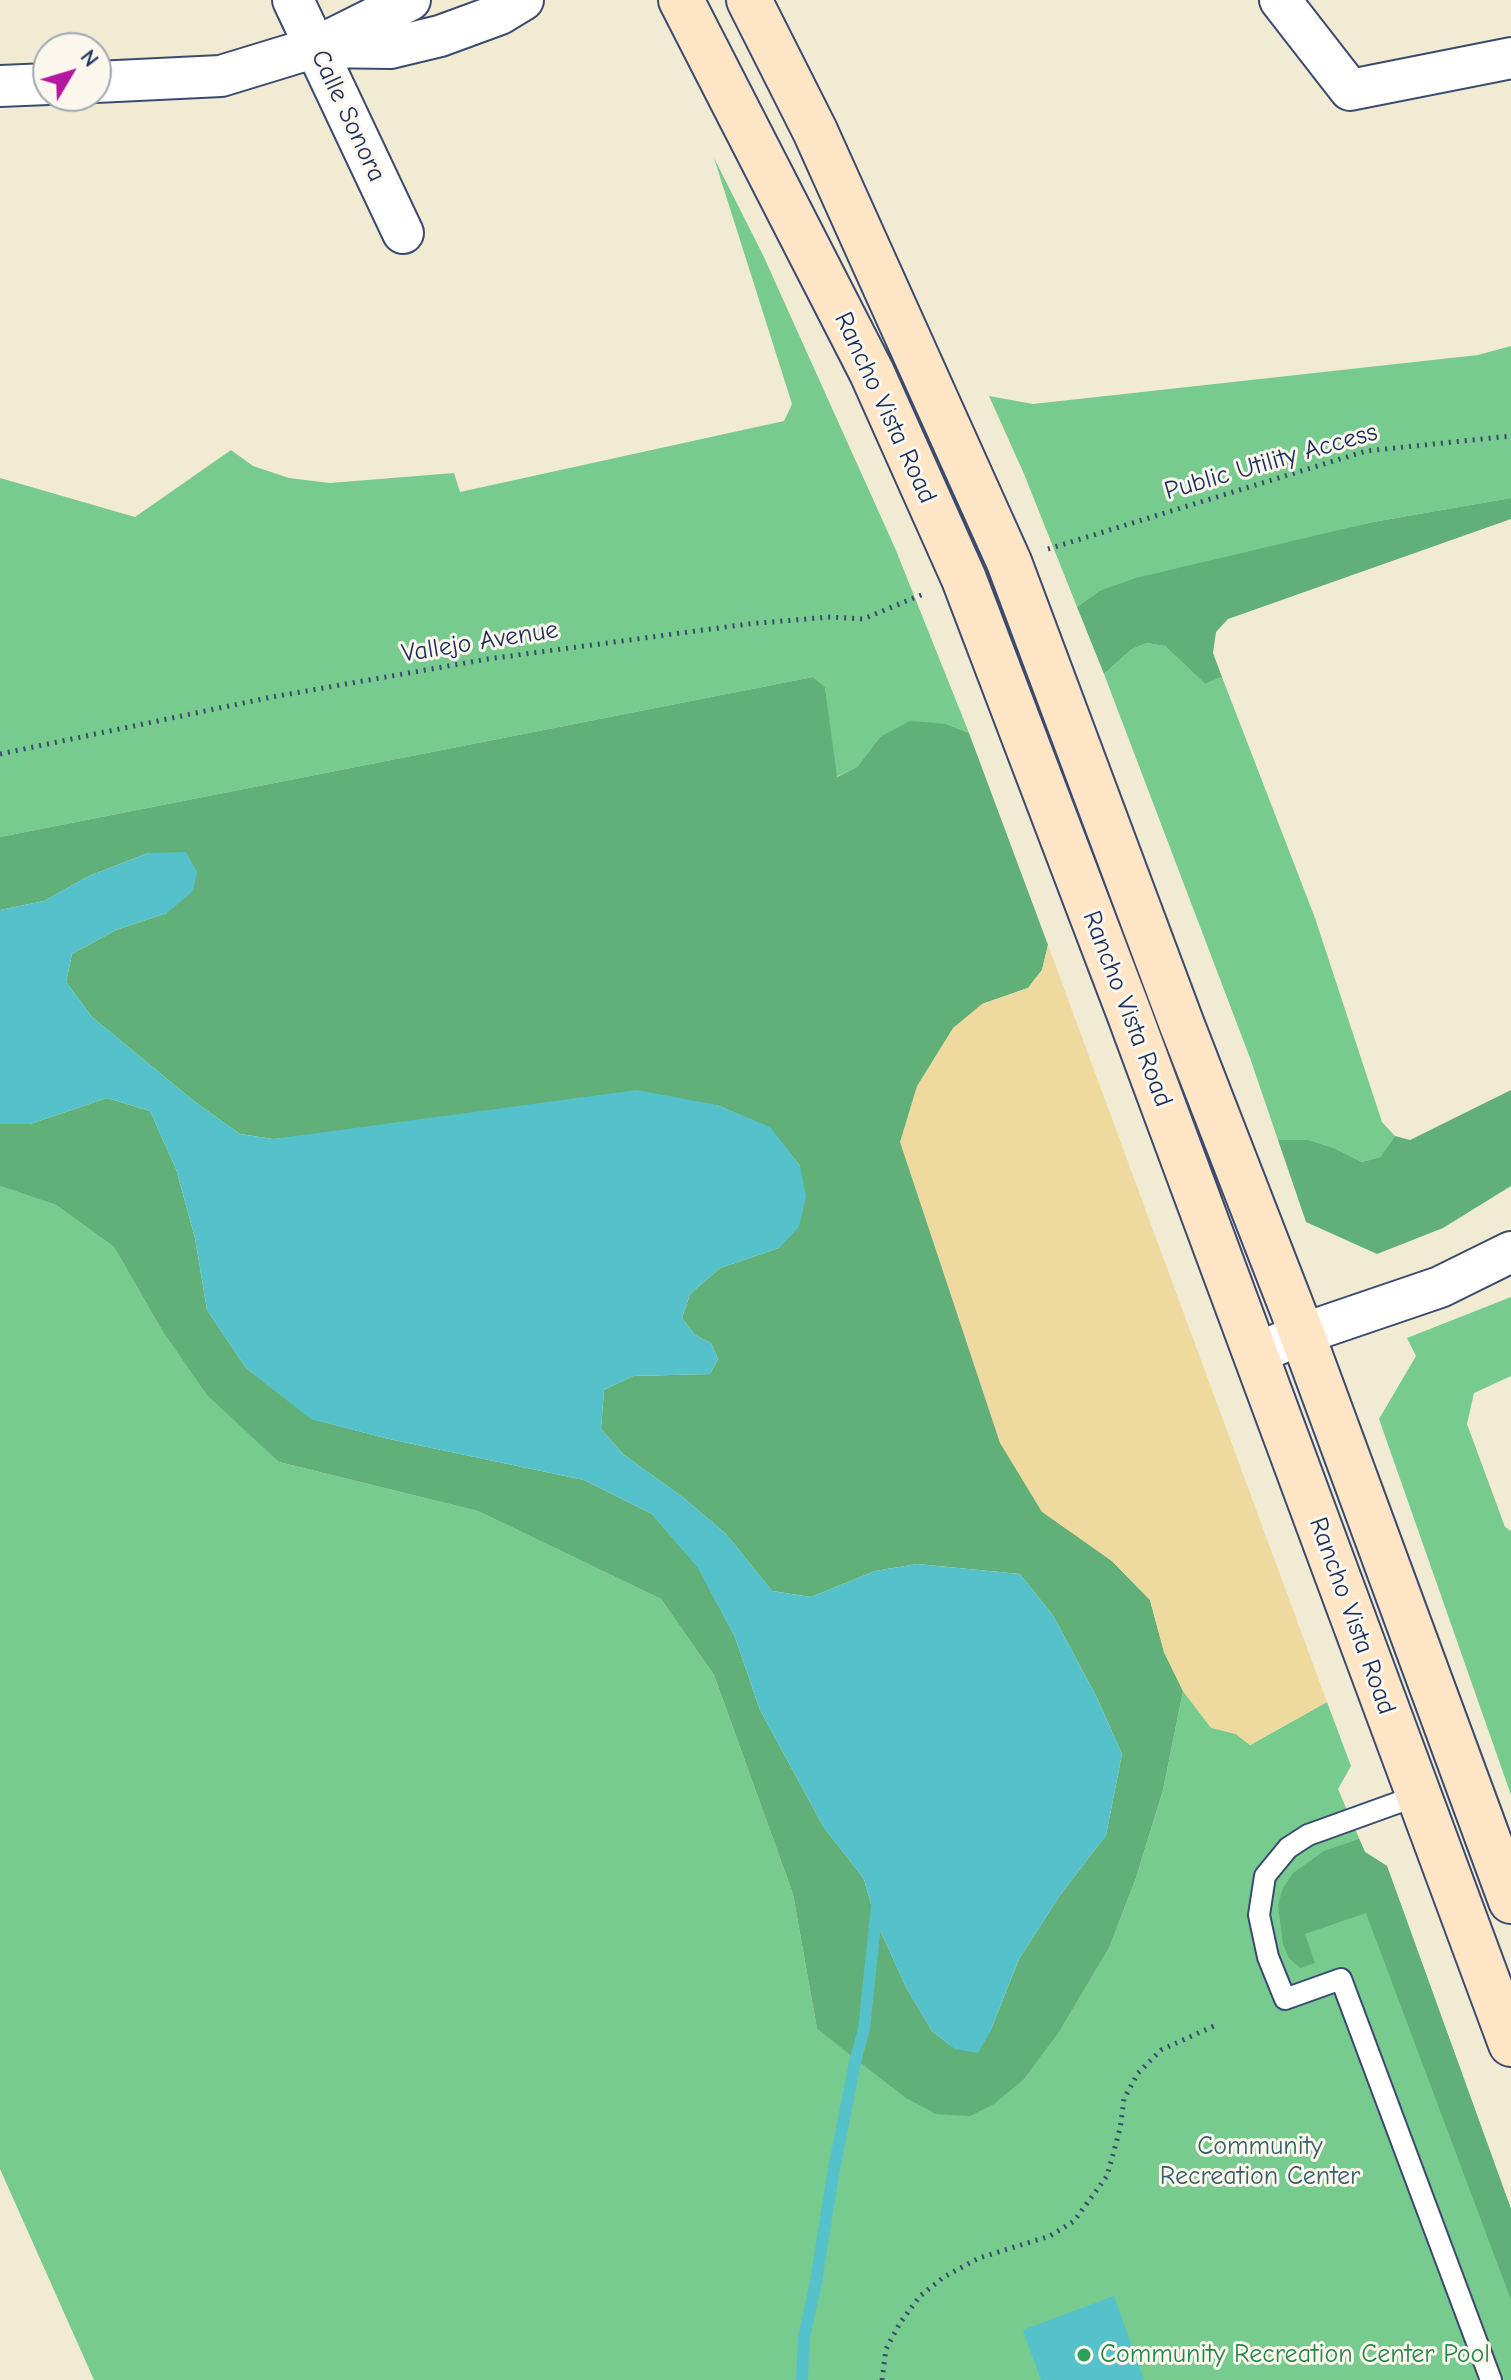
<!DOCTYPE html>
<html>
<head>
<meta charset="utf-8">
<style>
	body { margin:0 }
	#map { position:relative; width:1511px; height:2380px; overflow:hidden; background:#f2ebd4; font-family:"Comic Neue",sans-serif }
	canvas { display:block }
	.north { position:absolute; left:32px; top:32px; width:80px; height:80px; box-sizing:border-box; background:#fbf7ec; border:2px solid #a1a7b3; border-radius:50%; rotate:52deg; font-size:22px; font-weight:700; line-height:32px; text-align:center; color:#1b2f5e }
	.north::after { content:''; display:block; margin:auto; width:28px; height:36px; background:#b5179e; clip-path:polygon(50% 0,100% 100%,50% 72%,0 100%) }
</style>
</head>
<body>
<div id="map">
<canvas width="1511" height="2380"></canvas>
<div class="north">N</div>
</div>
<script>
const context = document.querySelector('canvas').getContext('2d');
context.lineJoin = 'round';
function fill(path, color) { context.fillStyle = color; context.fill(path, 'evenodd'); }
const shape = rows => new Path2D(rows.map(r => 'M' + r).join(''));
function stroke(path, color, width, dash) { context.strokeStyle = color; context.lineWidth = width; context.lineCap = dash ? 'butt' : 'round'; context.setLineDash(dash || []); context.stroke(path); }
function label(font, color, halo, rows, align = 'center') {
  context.font = font + ' "Comic Neue",sans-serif'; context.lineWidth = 6; context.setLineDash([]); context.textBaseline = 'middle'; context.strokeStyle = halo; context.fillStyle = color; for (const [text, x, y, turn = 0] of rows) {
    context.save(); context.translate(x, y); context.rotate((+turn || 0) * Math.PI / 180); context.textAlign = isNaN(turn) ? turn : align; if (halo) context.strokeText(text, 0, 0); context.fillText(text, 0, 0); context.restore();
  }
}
const green = shape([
	[714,158,763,255,895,548,969,733,946,724,880,737,857,767,836,777,825,687,813,677,0,837,0,478,135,517,231,450,253,466,289,478,330,483,454,473,460,492,784,421,792,404],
	[1511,346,1511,498,1373,522,1099,591,1077,607,1024,474,989,396,1033,404,1478,355],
	[1147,643,1165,646,1205,684,1222,677,1315,918,1382,1122,1395,1136,1380,1157,1362,1162,1334,1148,1309,1140,1278,1140,1250,1058,1104,674,1132,649],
	[0,1186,56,1205,114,1247,160,1327,279,1462,478,1511,661,1599,714,1675,793,1894,817,2029,856,2058,1061,2029,1109,1948,1136,1878,1163,1790,1183,1691,1211,1727,1236,1734,1250,1745,1327,1702,1351,1766,1338,1789,1365,1852,1387,1866,1511,2209,1511,2380,94,2380,0,2169],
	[1511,1297,1511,1376,1474,1393,1467,1424,1505,1527,1511,1531,1511,1795,1379,1419,1416,1356,1407,1338]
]);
const forest = shape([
	[1511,498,1511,519,1228,619,1216,632,1213,653,1222,677,1205,684,1165,646,1147,643,1132,649,1104,674,1077,607,1099,591,1136,578,1373,522],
	[813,677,825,687,837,777,857,767,880,737,910,721,946,724,969,733,1048,945,1042,970,1028,988,982,1004,1042,1511,1112,1561,1150,1600,1164,1652,1183,1691,1163,1790,1136,1878,1109,1948,1061,2029,1024,2079,994,2104,970,2116,936,2114,906,2098,817,2029,793,1894,714,1675,661,1599,478,1511,279,1462,207,1395,160,1327,114,1247,56,1205,0,1186,0,1124,30,1124,107,1098,150,1111,176,1169,195,1238,207,1310,246,1368,312,1419,389,1439,584,1480,652,1514,698,1567,735,1637,760,1710,823,1826,864,1879,875,1919,906,1987,932,2031,955,2049,990,2032,1019,1959,1058,1898,1106,1835,1122,1754,1097,1698,1054,1617,1020,1574,917,1564,875,1571,811,1597,772,1591,726,1534,685,1499,623,1454,601,1429,604,1390,633,1376,710,1374,718,1359,711,1343,695,1335,682,1318,690,1294,720,1268,779,1248,800,1166,770,1128,717,1105,273,1139,240,1134,195,1102,92,1017,66,982,72,954,116,930,167,913,148,853,89,876,44,901,0,910,0,837],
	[1511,1090,1511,1186,1443,1228,1377,1254,1306,1222,1278,1140,1309,1140,1334,1148,1362,1162,1380,1157,1395,1136,1410,1140],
	[1359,1839,1365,1852,1387,1866,1511,2209,1511,2300,1366,1913,1305,1934,1315,1963,1300,1968,1289,1958,1283,1944,1278,1905,1283,1888,1293,1873,1324,1851]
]);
const sand = shape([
	[1048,945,1327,1702,1250,1745,1236,1734,1211,1728,1183,1691,1164,1652,1150,1600,1112,1561,1042,1512,1000,1443,900,1142,917,1086,953,1028,982,1004,1028,988,1042,970]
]);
const water = shape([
	[186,852,197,872,193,891,167,913,116,930,72,954,66,982,92,1017,195,1102,240,1134,273,1139,637,1090,717,1105,770,1127,800,1166,806,1197,799,1227,779,1248,720,1268,690,1294,682,1318,695,1335,711,1343,718,1359,710,1374,633,1376,604,1390,601,1429,623,1454,685,1499,726,1534,772,1591,811,1597,875,1571,917,1564,1020,1574,1054,1617,1097,1698,1122,1754,1106,1835,1058,1898,1019,1959,990,2032,978,2053,955,2049,932,2031,906,1987,875,1919,864,1879,823,1826,760,1710,735,1637,698,1568,652,1514,584,1480,389,1439,311,1419,246,1368,207,1310,195,1238,176,1169,150,1111,107,1098,30,1124,0,1124,0,910,44,901,89,876,148,853],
	[1114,2296,1144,2380,1041,2380,1023,2330]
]);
const stream = shape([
	[802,2380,804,2337,815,2287,834,2169,856,2058,864,2029,877,1906]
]);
const path = shape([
	[1048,549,1366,451,1511,436],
	[0,754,272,697,488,659,748,624,830,617,863,619,926,593],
	[882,2380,886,2349,900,2323,920,2296,944,2277,979,2258,1050,2236,1074,2221,1107,2176,1120,2129,1124,2099,1138,2073,1161,2050,1216,2025]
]);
const service = shape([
	[1419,1795,1308,1835,1288,1848,1265,1876,1259,1915,1268,1957,1285,1999,1341,1979,1491,2380]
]);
const minor = shape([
	[293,0,403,233],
	[1280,0,1350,90,1511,58],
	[320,47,390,48,440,36,500,14,523,0],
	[96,82,221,76,316,47,410,0],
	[0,86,48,84],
	[1255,1354,1302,1334,1440,1287,1511,1252]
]);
const secondary = shape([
	[681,0,872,373,964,579,1129,1013,1511,2044],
	[749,0,815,131,1009,562,1182,1025,1302,1334,1511,1901]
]);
const markers = [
	[1084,2355,8,"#2e9e5b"]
];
const streetNames = [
	["Calle Sonora",348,116,65],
	["Rancho Vista Road",885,408,65],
	["Public Utility Access",1271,462,-16],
	["Vallejo Avenue",480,642,-9],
	["Rancho Vista Road",1127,1009,69],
	["Rancho Vista Road",1352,1616,70]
];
const parkNames = [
	["Community",1260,2147],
	["Recreation Center",1260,2177]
];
const leisureNames = [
	["Community Recreation Center Pool",1100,2355]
];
fill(green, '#77cb8e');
fill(forest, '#61af79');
fill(sand, '#eeda9e');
fill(water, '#55c2cb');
stroke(stream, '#55c2cb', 12);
stroke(service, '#3b4b70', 24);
stroke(minor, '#3b4b70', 44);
stroke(secondary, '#3b4b70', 48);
stroke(path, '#3b4b70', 5, [2, 6]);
stroke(service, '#fff', 20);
stroke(minor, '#fff', 40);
stroke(secondary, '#fde5c5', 44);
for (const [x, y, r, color] of markers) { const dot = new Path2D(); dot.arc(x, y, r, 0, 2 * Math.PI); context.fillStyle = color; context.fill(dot); stroke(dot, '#fbf7ec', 3); }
label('26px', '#1b2f5e', '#fbf7ec', streetNames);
label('26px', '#375e6c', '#fbf7ec', parkNames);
label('26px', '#27864d', '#fbf7ec', leisureNames, 'left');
</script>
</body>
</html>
